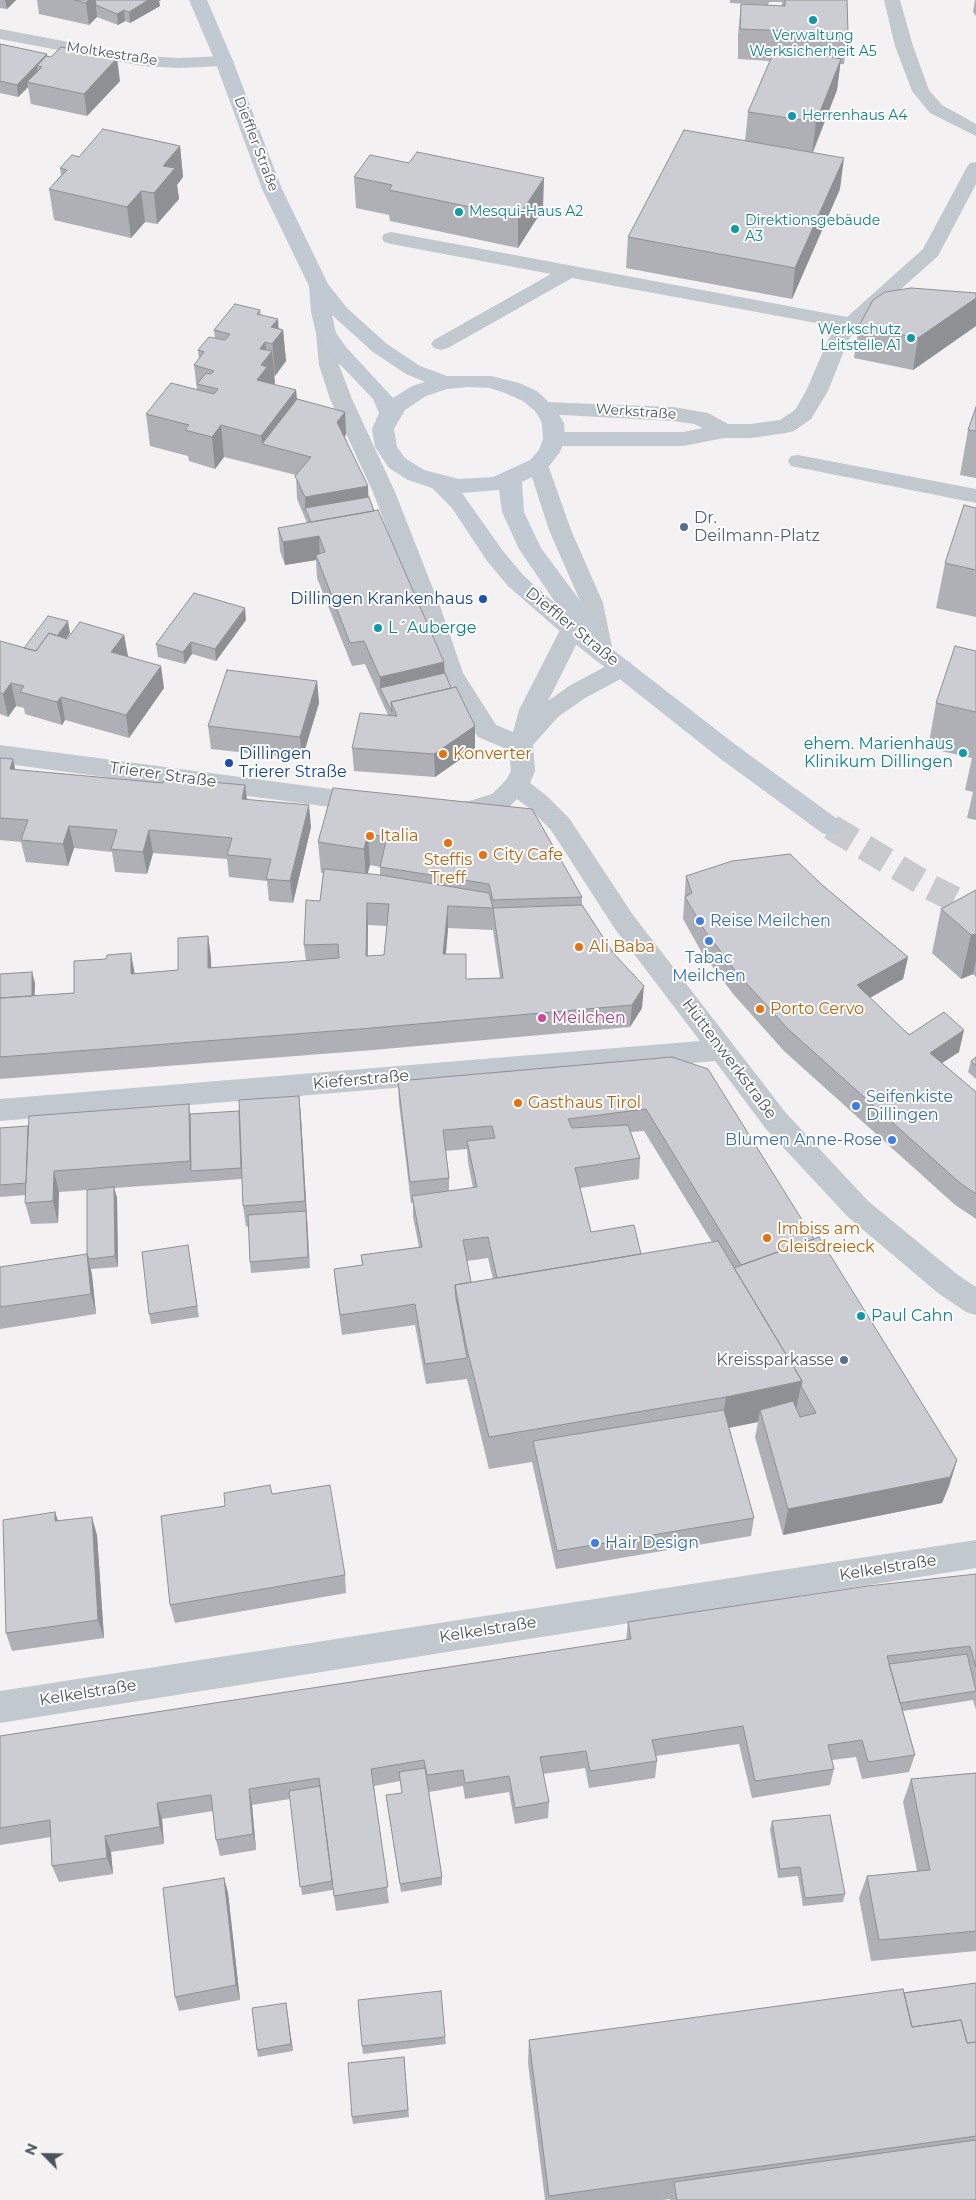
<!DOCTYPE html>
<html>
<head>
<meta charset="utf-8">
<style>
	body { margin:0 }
	#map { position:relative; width:976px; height:2200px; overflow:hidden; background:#f3f1f1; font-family:Montserrat,sans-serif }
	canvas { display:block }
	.north { position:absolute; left:20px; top:2130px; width:50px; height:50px; -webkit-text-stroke:4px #fff; paint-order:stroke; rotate:293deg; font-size:14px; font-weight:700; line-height:20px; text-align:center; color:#4b545c }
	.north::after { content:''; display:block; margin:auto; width:18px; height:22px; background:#4b545c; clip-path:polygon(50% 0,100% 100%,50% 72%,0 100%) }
</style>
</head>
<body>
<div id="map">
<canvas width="976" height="2200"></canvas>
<div class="north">N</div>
</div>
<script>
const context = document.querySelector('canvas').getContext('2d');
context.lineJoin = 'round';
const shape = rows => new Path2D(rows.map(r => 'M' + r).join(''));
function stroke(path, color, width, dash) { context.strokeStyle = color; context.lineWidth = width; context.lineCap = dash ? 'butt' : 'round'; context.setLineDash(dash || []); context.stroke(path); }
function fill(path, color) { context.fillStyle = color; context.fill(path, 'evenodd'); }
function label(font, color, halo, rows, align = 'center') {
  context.font = font + ' Montserrat,sans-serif'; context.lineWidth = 4; context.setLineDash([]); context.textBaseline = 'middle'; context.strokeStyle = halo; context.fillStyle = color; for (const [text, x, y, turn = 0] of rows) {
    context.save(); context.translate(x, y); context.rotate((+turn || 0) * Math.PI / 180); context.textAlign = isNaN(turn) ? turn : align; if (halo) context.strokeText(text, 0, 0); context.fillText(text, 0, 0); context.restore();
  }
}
const secondaryTunnel = shape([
	[831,827,930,887,976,910]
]);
const lane = shape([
	[884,0,900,0,913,46,929,90,942,105,976,124,976,136,930,113,912,91,895,46,884,0],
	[976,162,976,184,938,256,863,323,848,340,841,342,834,340,831,336,838,327,572,278,448,348,441,350,434,348,431,344,434,340,551,274,391,244,384,242,382,238,384,234,391,232,847,317,923,249,967,167,970,163,976,162],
	[798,455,976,489,976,503,791,466,788,461,791,456,798,455],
	[538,459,545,460,548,465,571,530,603,603,612,647,609,652,601,655,593,652,590,647,581,603,549,530,528,465,531,460,538,459]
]);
const street = shape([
	[0,29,143,56,179,58,224,56,230,57,233,61,230,65,224,66,179,68,143,66,0,39,0,29],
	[326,327,333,329,336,333,339,365,352,399,395,492,441,609,463,673,496,725,513,732,519,710,560,630,564,625,576,617,584,614,592,617,596,622,592,627,581,635,548,701,569,686,614,662,622,660,630,662,634,668,630,674,585,698,558,717,533,745,535,771,530,783,547,796,569,818,633,915,786,1113,868,1201,958,1275,976,1287,976,1315,966,1312,938,1293,848,1217,766,1129,715,1061,0,1121,0,1099,700,1041,615,929,551,830,529,808,517,799,510,806,469,819,451,819,442,816,439,810,442,804,451,801,469,801,492,794,506,780,511,771,509,750,478,737,439,673,417,609,373,492,330,399,319,365,316,333,319,329,326,327],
	[839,332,846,334,849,338,828,391,811,419,794,431,786,433,751,438,724,438,683,446,554,446,546,444,543,439,546,434,554,432,683,432,703,428,694,424,673,421,544,414,536,413,533,408,536,403,544,402,673,407,708,413,728,424,751,424,780,420,795,410,806,391,829,338,832,334,839,332],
	[0,745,368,794,377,797,380,803,377,809,368,812,0,763,0,745],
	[976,1540,976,1568,0,1723,0,1691,976,1540]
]);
const secondary = shape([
	[189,0,207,0,233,61,282,189,328,284,347,308,387,344,420,366,447,376,491,376,519,383,537,391,555,408,564,423,565,439,560,452,546,470,522,482,524,512,541,548,601,629,594,635,736,745,840,821,844,827,840,833,831,836,822,833,718,757,564,635,508,586,487,561,452,508,432,488,408,480,389,468,375,447,372,429,379,413,373,399,331,355,316,333,311,312,309,286,262,189,215,61,189,0],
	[332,315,373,352,406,374,425,382,412,386,393,398,346,347,336,333,332,315],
	[468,387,490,388,505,393,523,401,536,412,542,423,543,439,539,450,530,460,493,477,459,479,424,470,405,458,397,447,394,429,405,410,426,396,447,389,468,387],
	[499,490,502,512,519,549,557,605,524,576,503,551,462,493,499,490]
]);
const wall = shape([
	[0,0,16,0,7,9,0,8],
	[37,0,161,0,159,1,160,6,130,23,125,21,118,25,97,17,89,25,39,14],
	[730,0,847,0,848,33,844,64,840,64,837,90,813,153,840,189,792,299,626,268,628,237,745,141,748,112,770,61,738,59,738,35,741,4,782,6,782,2,769,2,768,5,730,3],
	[975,0,976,0,976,16,973,12],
	[0,44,47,54,47,56,120,81,87,116,31,104,28,87,18,97,0,93],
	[180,146,183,177,177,185,179,199,157,224,145,222,131,238,54,220,49,189,61,175,60,168,79,157],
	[354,177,543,209,518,248,390,221,389,215,356,208],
	[976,293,976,326,913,370,854,358,859,326],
	[260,310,261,315,279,328,283,330,286,361,275,376,274,375,275,383,273,385,296,390,297,399,345,412,346,434,345,437,374,511,444,662,445,673,451,688,475,726,475,749,435,777,354,771,352,748,388,715,365,664,352,666,317,578,316,560,285,565,280,551,278,528,307,523,297,499,296,475,224,457,215,469,189,461,188,456,150,446,146,414,197,390,194,365,199,359,198,350,215,338,214,330],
	[976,407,976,478,960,475,968,430],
	[976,508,976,617,936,608,945,563],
	[246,620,216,661,192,654,185,664,158,657,156,644],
	[70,633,67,638,124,635,128,656,164,688,129,738,65,720,62,725,25,714,24,708,16,706,8,717,0,714,0,641,24,648],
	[976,651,976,820,967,818,973,792,965,790,972,758,928,748,936,703],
	[317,681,319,703,302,759,211,749,208,726],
	[0,758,16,770,163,783,245,785,247,799,311,827,293,903,269,901,267,881,229,877,227,859,153,853,147,874,115,872,112,852,74,848,68,866,26,862,21,842,0,840],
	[333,788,582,897,582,905,642,1008,630,1027,373,1050,0,1079,0,974,35,983,34,996,74,993,135,974,178,970,208,936,211,958,211,968,306,961,304,945,320,901,323,873,321,873,318,842],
	[370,865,380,867,380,875,367,874],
	[368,925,387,926,384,955,368,956],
	[448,928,493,930,500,978,466,979,446,954],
	[686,876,821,884,908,957,903,979,870,998,909,1035,959,1052,942,1063,976,1092,976,1219,954,1204,784,1051,734,995,702,953,683,919],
	[976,890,976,977,973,974,961,979,932,953,941,909],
	[672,1057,814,1239,957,1460,949,1486,942,1503,783,1535,755,1437,758,1422,729,1428,754,1518,751,1536,556,1569,532,1462,489,1469,467,1379,426,1384,415,1325,342,1335,336,1290,334,1269,362,1265,361,1255,419,1247,413,1217,413,1203,411,1203,399,1103,398,1081],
	[644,1131,712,1242,641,1254,591,1232,580,1188,639,1179,640,1158,630,1132],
	[467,1149,468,1162,473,1188,449,1191,449,1178,446,1151],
	[488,1258,493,1279,471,1282,467,1261],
	[976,1057,976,1079,968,1072,971,1061],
	[299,1096,301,1117,310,1268,251,1273,250,1262,249,1226,246,1227,243,1206,242,1179,114,1188,117,1198,118,1267,91,1269,92,1275,96,1314,0,1329,0,1267,87,1254,87,1190,59,1192,58,1223,31,1224,25,1203,26,1195,0,1197,0,1128,239,1111],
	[188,1245,199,1317,151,1324,149,1314],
	[272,1494,345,1575,346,1593,175,1623,170,1605,225,1506],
	[55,1512,58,1521,97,1535,104,1638,12,1651,6,1633],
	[976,1574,976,1710,973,1700,903,1711,915,1755,909,1772,862,1779,856,1757,832,1760,834,1769,830,1785,752,1798,739,1744,656,1756,657,1761,655,1778,589,1788,585,1768,543,1774,549,1802,548,1818,515,1824,509,1792,465,1799,463,1786,429,1792,442,1877,442,1885,401,1892,386,1795,402,1793,400,1781,374,1786,389,1903,336,1911,333,1890,302,1895,290,1799,252,1805,256,1850,220,1856,216,1840,213,1811,162,1819,164,1844,111,1852,113,1874,59,1882,52,1866,51,1837,0,1845,0,1736,626,1640,628,1622],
	[976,1773,976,1951,871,1961,859,1898,867,1876,917,1871,903,1802,911,1779],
	[772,1821,845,1894,843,1902,803,1906,798,1876,778,1878,770,1830],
	[224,1878,228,1893,240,2000,179,2011,175,1997],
	[976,1983,976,2200,670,2200,670,2199,663,2200,545,2200,528,2063,529,2040],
	[287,2010,293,2051,258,2057,257,2050],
	[445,2037,446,2044,363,2054,362,2046],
	[404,2057,409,2117,353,2124,352,2117]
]);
const shadedWall = shape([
	[5,0,16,0,7,9],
	[84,0,96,0,96,5,97,17,89,25,86,3],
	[148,0,161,0,159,1,160,6,130,23,129,12],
	[124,10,125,21,118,25,117,14],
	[47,54,48,66,42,67,37,66,38,76,27,82,28,87,18,97,17,85],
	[117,58,120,81,87,116,84,94],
	[841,59,837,90,812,153,816,122],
	[180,146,183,177,177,185,179,199,157,224,154,193,163,166],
	[844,158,840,189,792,299,795,268],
	[544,178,543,209,518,248,518,217],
	[141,191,145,222,131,238,127,207],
	[976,298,976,326,913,370,918,338],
	[278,319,279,335,283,330,286,361,275,376,271,327],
	[265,342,267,358,272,351,275,383,269,390,257,380,260,349],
	[296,390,298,422,262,444,261,436],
	[345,412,346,434,339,445,337,422],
	[221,425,224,457,215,469,212,437],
	[368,486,369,509,305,508,305,497],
	[319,536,320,559,316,555,316,560,285,565,283,542],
	[245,608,246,620,216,661,215,649],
	[68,621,70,633,40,674,38,662],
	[124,635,128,657,111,652],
	[191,642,192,654,185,664,183,652],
	[444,662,445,685,380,688,380,677],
	[161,666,164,688,129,738,126,715],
	[317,681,319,703,302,759,300,737],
	[11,683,16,706,8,717,3,694],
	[61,697,65,720,62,725,57,702],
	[475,726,475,749,435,777,434,754],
	[13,759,18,782,10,769],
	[245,785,248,808,242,799],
	[309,805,311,827,293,903,290,881],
	[69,826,74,848,68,866,63,844],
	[149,830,153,853,147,874,143,852],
	[368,834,370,865,366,880,364,849],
	[367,903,368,925,367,978,366,956],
	[448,906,448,928,444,977,443,954],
	[976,934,976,961,973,974,961,979,971,935],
	[208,936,211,958,212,990,208,968],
	[131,953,135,975,131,974],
	[908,957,903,979,853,1007,857,985],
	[32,972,35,983,34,1018,31,1007],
	[644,986,642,1008,630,1027,632,1005],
	[964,1030,959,1052,925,1074,930,1053],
	[299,1096,301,1117,310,1268,305,1201],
	[189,1104,192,1126,191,1171,190,1161],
	[54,1171,59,1192,58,1223,53,1201],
	[114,1187,117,1198,118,1267,115,1256],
	[87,1254,92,1275,96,1314,91,1294],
	[802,1381,795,1414,760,1410,758,1422,721,1429,726,1397],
	[957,1460,949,1486,942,1503,783,1535,788,1509],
	[55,1512,61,1531,55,1521],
	[92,1517,97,1535,104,1638,98,1620],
	[249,1789,252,1805,256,1850,253,1834],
	[157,1803,162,1819,164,1844,160,1827],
	[105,1836,111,1852,113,1874,107,1858],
	[224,1878,228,1893,240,2000,236,1985],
	[286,2003,287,2010,293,2051,291,2044]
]);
const building = shape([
	[74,0,89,0,86,3,74,0],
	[95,0,148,0,129,12,124,10,117,14,96,5,95,0],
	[785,0,847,0,848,33,740,29,741,4,785,6,785,0],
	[0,44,47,54,17,85,0,81,0,44],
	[61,47,117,58,84,94,27,82,42,67,37,66,46,56,51,57,61,47],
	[775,49,841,59,816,122,748,112,775,49],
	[103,129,180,146,163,166,175,168,154,193,141,191,127,207,49,189,67,170,60,168,72,155,79,157,103,129],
	[684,130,844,158,795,268,628,237,684,130],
	[417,152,544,178,518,217,389,190,392,185,354,177,370,155,409,163,417,152],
	[911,288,976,293,976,298,918,338,859,326,873,300,885,292,911,288],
	[235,304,260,310,257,314,278,319,271,327,283,330,272,344,265,342,260,349,272,351,261,365,267,367,257,380,296,390,261,436,221,425,212,437,185,430,189,425,146,414,171,383,214,394,218,389,197,384,206,373,211,374,214,371,194,365,204,352,198,350,209,337,225,340,230,334,214,330,235,304],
	[297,399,345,412,337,422,368,486,305,497,295,476,311,457,262,444,297,399],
	[976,407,976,431,968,430,976,407],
	[369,497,374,511,311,522,305,508,369,497],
	[964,505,976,508,976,570,945,563,964,505],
	[378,510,444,662,380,677,364,641,350,643,316,555,325,552,319,536,283,542,278,528,378,510],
	[194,593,245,608,215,649,191,642,183,652,156,644,194,593],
	[48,616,68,621,57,636,49,633,36,651,24,648,48,616],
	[80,622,124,635,111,652,161,666,126,715,61,697,57,702,20,692,24,686,11,683,3,694,0,693,0,641,36,651,49,633,67,639,80,622],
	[955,646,976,651,976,712,936,703,955,646],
	[227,670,317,681,300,737,208,726,227,670],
	[445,673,451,688,391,702,392,712,380,688,445,673],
	[456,687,475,726,434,754,352,748,360,713,397,716,391,702,456,687],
	[0,758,13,759,10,769,163,783,165,778,245,785,242,799,309,805,290,881,266,879,271,859,227,855,232,838,149,830,143,852,111,849,117,830,69,826,63,844,21,840,28,820,0,818,0,758],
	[333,788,532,809,582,897,493,900,489,884,380,867,387,837,368,834,364,849,318,842,333,788],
	[790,854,821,884,908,957,857,985,909,1035,944,1012,964,1030,930,1053,976,1092,976,1194,960,1183,788,1029,737,973,705,931,685,897,692,893,686,876,732,861,790,854],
	[324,869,380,875,489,893,493,908,582,905,614,954,644,986,632,1005,372,1028,0,1057,0,998,74,993,74,961,106,959,107,955,131,953,131,974,178,970,178,938,208,936,208,968,339,958,338,944,304,945,306,900,320,901,324,869],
	[367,903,389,904,384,955,366,956,367,903],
	[448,906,493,908,503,978,466,979,466,954,443,954,448,906],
	[976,890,976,934,971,935,941,909,976,890],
	[32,972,32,996,0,998,0,974,32,972],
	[672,1057,708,1069,814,1239,741,1265,646,1109,568,1119,572,1128,628,1125,640,1158,575,1168,591,1232,634,1225,641,1254,497,1278,488,1237,463,1240,471,1282,455,1285,456,1298,467,1358,425,1364,415,1304,340,1315,334,1269,363,1265,361,1255,422,1247,412,1196,477,1187,467,1141,495,1138,492,1126,443,1130,449,1178,410,1182,398,1081,672,1057],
	[976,1057,976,1066,971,1061,976,1057],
	[299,1096,305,1201,243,1206,239,1100,299,1096],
	[189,1104,190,1161,54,1171,53,1201,25,1203,29,1116,189,1104],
	[239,1111,241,1168,191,1171,190,1114,239,1111],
	[28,1126,26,1183,0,1185,0,1128,28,1126],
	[114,1187,115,1256,89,1259,87,1254,87,1190,114,1187],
	[306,1211,308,1257,250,1262,248,1215,306,1211],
	[819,1237,957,1460,950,1477,788,1509,760,1410,793,1401,800,1417,816,1413,801,1386,802,1381,734,1268,819,1237],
	[718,1241,802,1381,726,1397,489,1437,466,1345,455,1285,718,1241],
	[188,1245,197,1306,149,1314,142,1252,188,1245],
	[87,1254,91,1294,0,1307,0,1267,87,1254],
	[724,1410,754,1518,557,1551,533,1441,724,1410],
	[270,1485,272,1494,330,1485,345,1575,170,1605,161,1516,225,1506,224,1493,270,1485],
	[55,1512,55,1521,92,1517,98,1620,6,1633,3,1520,55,1512],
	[976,1574,976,1667,970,1646,887,1656,915,1755,868,1762,862,1740,828,1745,834,1769,755,1781,743,1726,652,1740,657,1761,590,1771,586,1751,540,1757,549,1802,515,1808,509,1776,465,1783,463,1770,427,1775,424,1760,371,1769,388,1887,334,1896,319,1778,249,1789,253,1834,216,1840,211,1795,157,1803,160,1827,105,1836,107,1858,52,1866,50,1820,0,1828,0,1736,631,1639,628,1622,868,1586,976,1574],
	[967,1654,976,1691,900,1703,889,1664,967,1654],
	[425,1768,442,1877,400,1884,386,1795,402,1793,399,1772,425,1768],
	[976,1773,976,1931,879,1940,867,1876,930,1870,911,1779,976,1773],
	[320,1786,332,1881,300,1887,289,1791,320,1786],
	[830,1815,845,1894,805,1898,800,1867,780,1869,772,1821,830,1815],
	[224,1878,236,1985,175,1997,163,1888,224,1878],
	[976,1983,976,2042,967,2043,961,2020,912,2027,904,1993,976,1983],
	[903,1989,912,2027,961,2020,967,2043,976,2042,976,2136,549,2196,529,2040,903,1989],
	[441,1991,445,2037,362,2046,358,2000,441,1991],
	[286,2003,291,2044,257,2050,252,2008,286,2003],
	[404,2057,408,2110,352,2117,348,2063,404,2057],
	[976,2140,976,2200,677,2200,674,2182,976,2140]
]);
const markers = [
	[813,20,5,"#0f9aa8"],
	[792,116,5,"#0f9aa8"],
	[459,212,5,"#0f9aa8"],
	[735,229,5,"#0f9aa8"],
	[911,338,5,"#0f9aa8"],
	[684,527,5,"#5c6f8a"],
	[483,599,5,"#1a4fb4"],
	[378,628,5,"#0f9aa8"],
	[963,753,5,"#0f9aa8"],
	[443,754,5,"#e8710a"],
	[229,763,5,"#1a4fb4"],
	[370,836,5,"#e8710a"],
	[448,843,5,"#e8710a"],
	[483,855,5,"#e8710a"],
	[700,921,5,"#3f7fe0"],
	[709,941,5,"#3f7fe0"],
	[579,947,5,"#e8710a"],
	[760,1009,5,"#e8710a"],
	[542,1018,5,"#d1479c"],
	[518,1103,5,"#e8710a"],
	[856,1106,5,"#3f7fe0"],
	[892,1140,5,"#3f7fe0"],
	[767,1238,5,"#e8710a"],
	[861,1316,5,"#0f9aa8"],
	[844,1360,5,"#5c6f8a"],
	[595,1543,5,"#3f7fe0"]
];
const farCulturenames = [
	["Verwaltung",813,36,"center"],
	["Werksicherheit A5",813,52,"center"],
	["Herrenhaus A4",802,116],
	["Mesqui-Haus A2",469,212],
	["Direktionsgebäude",745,221],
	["A3",745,237],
	["Werkschutz",901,330,"right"],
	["Leitstelle A1",901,346,"right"]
];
const farStreetnames = [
	["Moltkestraße",112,54,9],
	["Dieffler Straße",256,144,69],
	["Werkstraße",636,412,4]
];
const serviceNames = [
	["Dr.",694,518],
	["Deilmann-Platz",694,536],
	["Kreissparkasse",834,1360,"right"]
];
const transitNames = [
	["Dillingen Krankenhaus",473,599],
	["Dillingen",239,754,"left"],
	["Trierer Straße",239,772,"left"]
];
const streetNames = [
	["Dieffler Straße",572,627,39],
	["Trierer Straße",163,775,8],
	["Hüttenwerkstraße",729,1059,53],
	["Kieferstraße",361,1080,-5],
	["Kelkelstraße",888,1568,-9],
	["Kelkelstraße",488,1630,-9],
	["Kelkelstraße",88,1693,-9]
];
const cultureNames = [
	["L´Auberge",388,628],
	["ehem. Marienhaus",953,744,"right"],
	["Klinikum Dillingen",953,762,"right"],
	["Paul Cahn",871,1316]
];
const foodNames = [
	["Konverter",453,754],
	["Italia",380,836],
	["City Cafe",493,855],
	["Steffis",448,860,"center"],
	["Treff",448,878,"center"],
	["Ali Baba",589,947],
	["Porto Cervo",770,1009],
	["Gasthaus Tirol",528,1103],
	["Imbiss am",777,1229],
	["Gleisdreieck",777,1247]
];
const shopNames = [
	["Reise Meilchen",710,921],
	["Tabac",709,958,"center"],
	["Meilchen",709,976,"center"],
	["Seifenkiste",866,1097],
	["Dillingen",866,1115],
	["Blumen Anne-Rose",882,1140,"right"],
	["Hair Design",605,1543]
];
const hotelNames = [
	["Meilchen",552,1018]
];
stroke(secondaryTunnel, '#c9cacc', 26, [26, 13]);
fill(lane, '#c1c8ce');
fill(street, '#c1c8ce');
fill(secondary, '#c1c9d2');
fill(wall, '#afb0b5');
fill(shadedWall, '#8f9094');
fill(building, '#cccdd3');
stroke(building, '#8f9094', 1);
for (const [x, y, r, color] of markers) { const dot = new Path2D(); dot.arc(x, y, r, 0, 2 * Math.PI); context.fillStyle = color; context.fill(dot); stroke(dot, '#fff', 2); }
label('14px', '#0d838f', '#fff', farCulturenames, 'left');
label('14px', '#4b545c', '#fff', farStreetnames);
label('16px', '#4e5e75', '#fff', serviceNames, 'left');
label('16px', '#164399', '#fff', transitNames, 'right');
label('16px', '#4b545c', '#fff', streetNames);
label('16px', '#0d838f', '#fff', cultureNames, 'left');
label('16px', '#c56008', '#fff', foodNames, 'left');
label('16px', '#366cbe', '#fff', shopNames, 'left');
label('16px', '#b23c85', '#fff', hotelNames, 'left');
</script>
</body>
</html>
